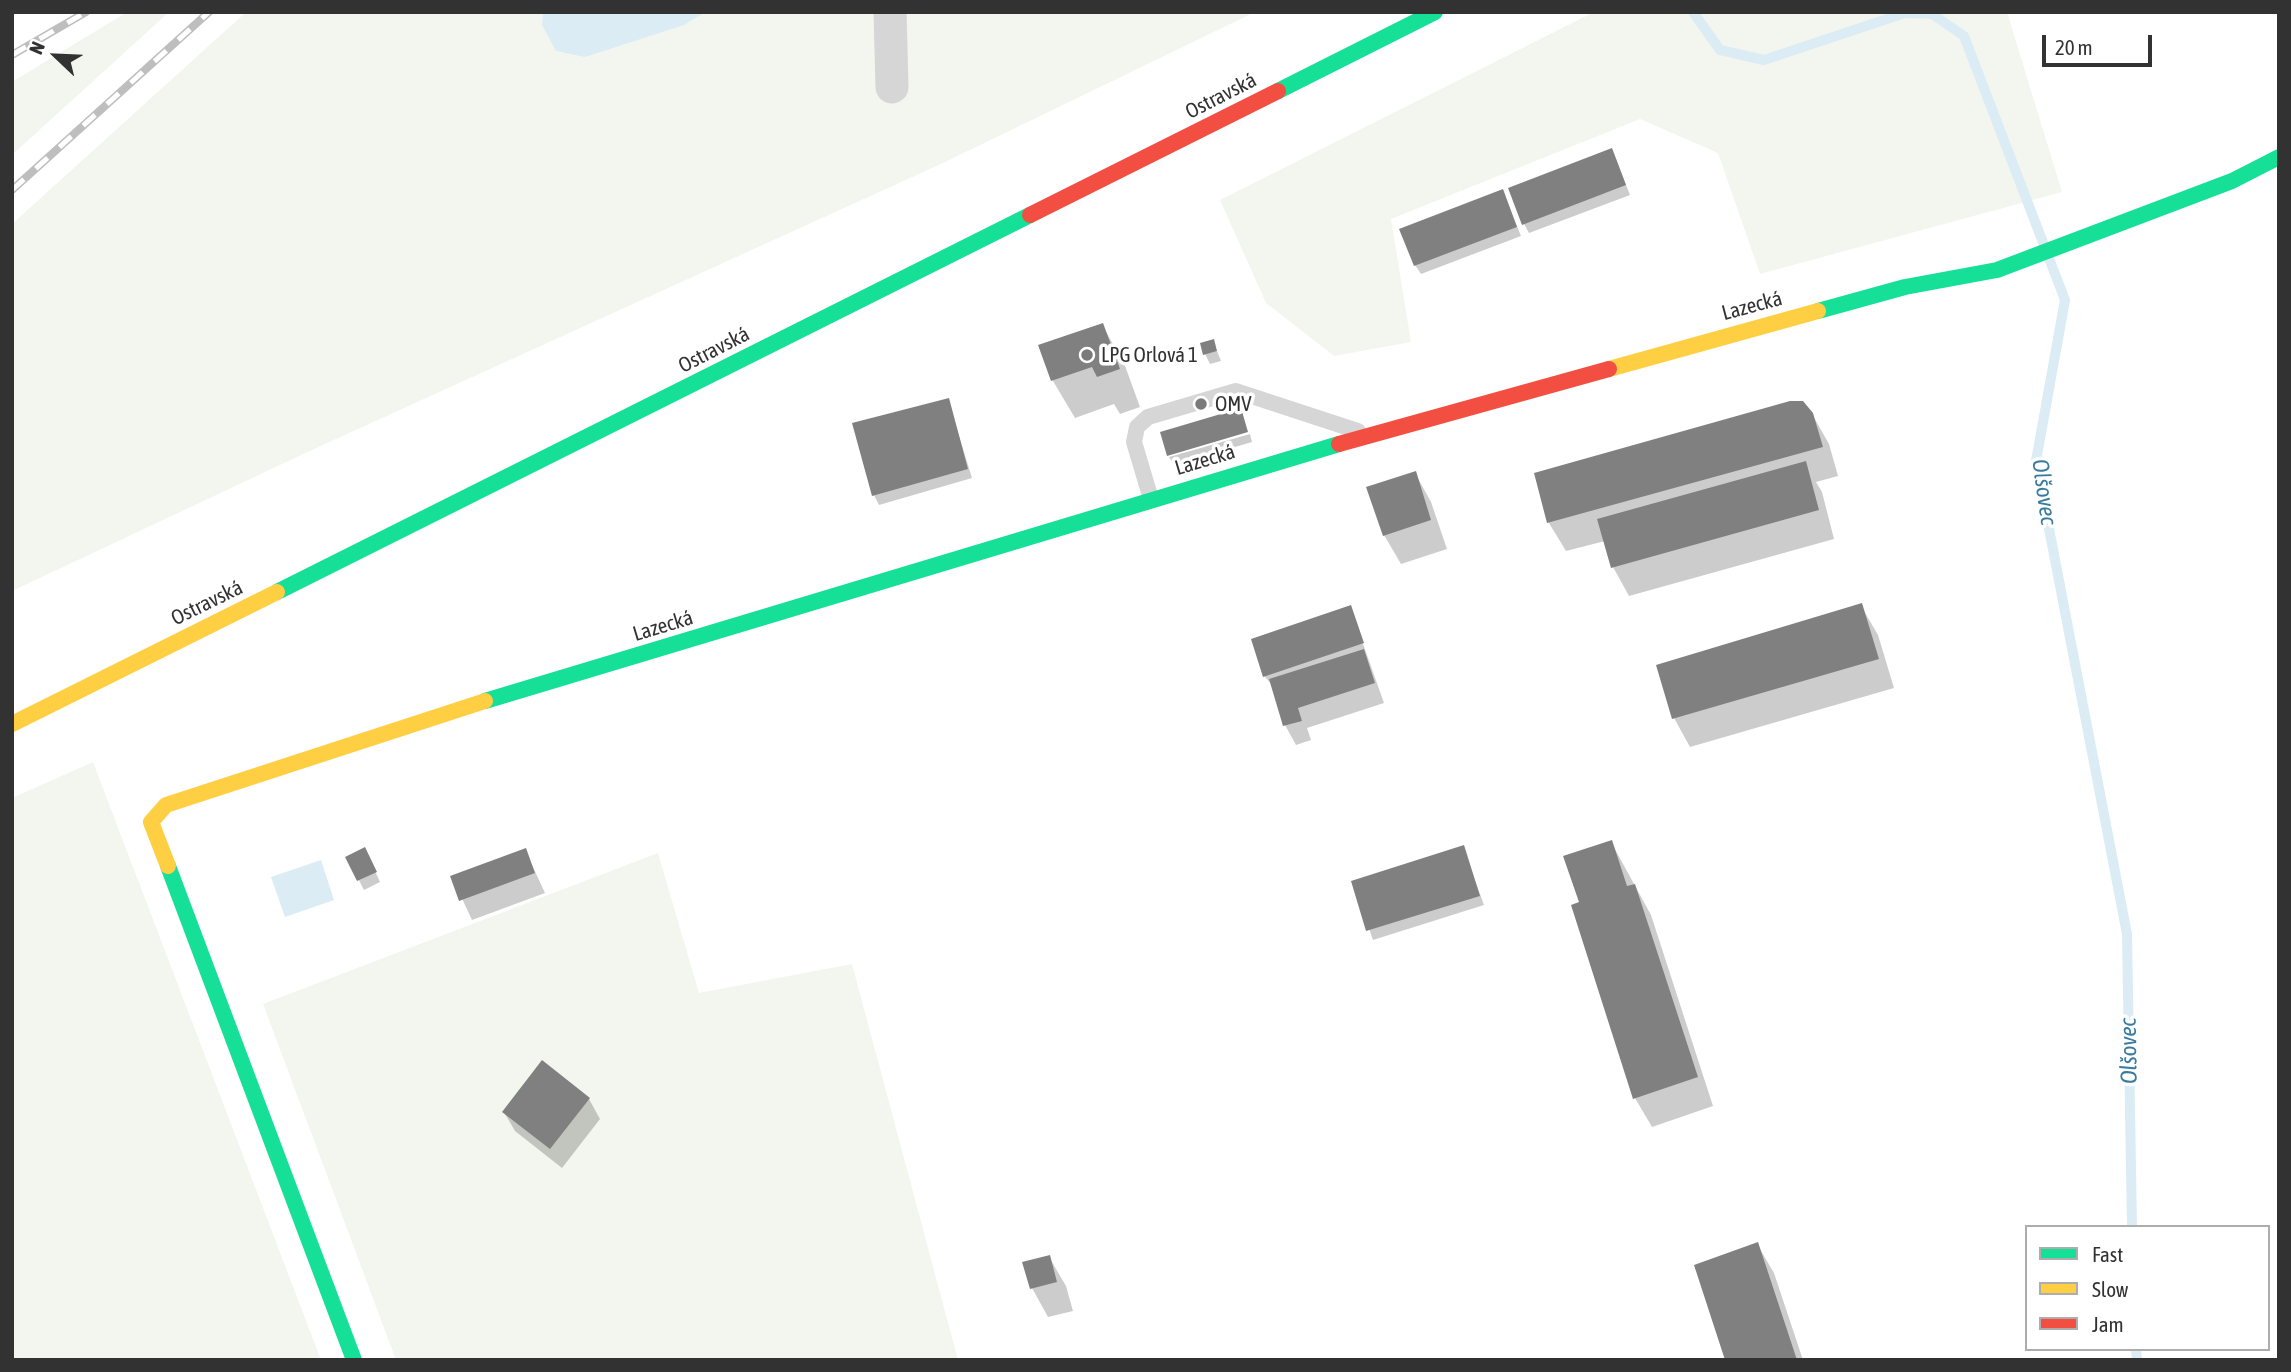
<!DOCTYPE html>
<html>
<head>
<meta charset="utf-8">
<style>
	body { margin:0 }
	#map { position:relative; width:2291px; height:1372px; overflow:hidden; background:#fff; font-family:"Asap Condensed",sans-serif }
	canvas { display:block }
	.frame { position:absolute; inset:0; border:14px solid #323232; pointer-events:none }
	.legend { position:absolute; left:2025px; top:1225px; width:245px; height:126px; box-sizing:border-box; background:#fff; border:2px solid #adadad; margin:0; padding:9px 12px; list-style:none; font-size:21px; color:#323232 }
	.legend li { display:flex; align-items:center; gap:14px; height:35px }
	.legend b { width:35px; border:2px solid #adadad }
	.north { position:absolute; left:21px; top:21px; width:70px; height:70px; -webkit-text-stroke:5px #fff; paint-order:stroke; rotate:293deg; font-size:19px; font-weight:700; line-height:28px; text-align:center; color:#323232 }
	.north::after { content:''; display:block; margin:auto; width:24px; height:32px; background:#323232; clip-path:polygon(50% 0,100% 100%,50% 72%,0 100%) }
	.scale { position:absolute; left:2042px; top:35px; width:110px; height:32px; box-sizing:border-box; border:4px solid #323232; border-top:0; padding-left:9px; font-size:21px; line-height:24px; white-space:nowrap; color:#323232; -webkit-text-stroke:5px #fff; paint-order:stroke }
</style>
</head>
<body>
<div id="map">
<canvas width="2291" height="1372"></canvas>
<div class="frame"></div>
<ul class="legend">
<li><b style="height:9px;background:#16e098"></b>Fast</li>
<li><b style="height:9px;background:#ffcf43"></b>Slow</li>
<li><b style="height:9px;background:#f24e42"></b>Jam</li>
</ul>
<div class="north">N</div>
<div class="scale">20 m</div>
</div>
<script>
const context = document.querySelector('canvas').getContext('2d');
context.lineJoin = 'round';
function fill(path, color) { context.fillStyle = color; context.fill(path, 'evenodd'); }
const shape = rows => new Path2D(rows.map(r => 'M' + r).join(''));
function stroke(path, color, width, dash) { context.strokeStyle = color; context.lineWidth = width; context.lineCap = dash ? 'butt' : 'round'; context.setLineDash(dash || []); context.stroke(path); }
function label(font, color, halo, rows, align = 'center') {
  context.font = font + ' "Asap Condensed",sans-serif'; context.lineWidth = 7; context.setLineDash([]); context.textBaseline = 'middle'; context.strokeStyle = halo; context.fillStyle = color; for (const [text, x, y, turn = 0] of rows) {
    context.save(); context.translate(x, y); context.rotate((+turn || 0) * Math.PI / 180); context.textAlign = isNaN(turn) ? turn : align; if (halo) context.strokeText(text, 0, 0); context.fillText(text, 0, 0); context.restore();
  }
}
const green = shape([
	[127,12,169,12,12,155,12,82],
	[246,12,543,12,542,25,684,25,706,12,1255,12,943,163,314,449,12,591,12,224],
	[1594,12,2007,12,2062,192,1760,274,1718,153,1640,119,1391,219,1411,342,1334,356,1266,303,1220,200],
	[93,762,321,1360,12,1360,12,798],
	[658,853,699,993,852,964,958,1360,396,1360,263,1004]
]);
const water = shape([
	[543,12,706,12,684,25,585,57,556,51,542,25],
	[321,860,334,900,285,917,271,877]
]);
const shadow = shape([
	[1616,159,1630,195,1529,233,1524,224],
	[1503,191,1521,236,1421,274,1415,265],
	[1102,325,1124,363,1140,407,1120,414,1114,404,1075,418,1053,381,1040,346],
	[1213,341,1221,361,1210,364,1205,354],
	[948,400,972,478,879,505,874,495],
	[1812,414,1829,444,1838,476,1816,482,1822,492,1834,539,1629,596,1613,567,1605,541,1566,551,1549,523,1536,474],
	[1250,434,1252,442,1174,465,1169,457],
	[1415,473,1431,502,1447,549,1401,564,1384,535],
	[1861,606,1878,635,1894,688,1690,747,1674,718],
	[1350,607,1384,703,1307,728,1311,740,1296,745,1285,725,1272,685,1265,677,1253,640],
	[1611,842,1651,915,1713,1106,1652,1127,1635,1098,1581,903],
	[1463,847,1484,905,1373,940,1353,882],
	[525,850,545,893,472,920,452,877],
	[347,857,369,858,380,882,364,890],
	[589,1099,600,1119,562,1168,515,1131,504,1112],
	[1757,1244,1774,1273,1803,1360,1727,1360],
	[1049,1257,1066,1286,1073,1311,1048,1317,1032,1288]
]);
const stream = shape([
	[1693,12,1720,50,1764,60,1905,13,1932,14,1964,36,2065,300,2036,461,2127,934,2132,1227],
	[2136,1349,2137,1360]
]);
const building = shape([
	[1612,148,1626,185,1522,225,1508,188],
	[1503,189,1517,227,1414,266,1399,229],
	[1103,323,1120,369,1097,377,1092,367,1051,381,1038,345],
	[1214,339,1217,351,1203,355,1200,343],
	[949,398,968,469,872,496,852,423],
	[1790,401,1803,401,1813,413,1823,447,1547,523,1534,473],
	[1241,408,1248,432,1167,456,1160,432],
	[1806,461,1819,510,1611,568,1597,519],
	[1416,471,1431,520,1383,536,1366,487],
	[1862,603,1879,659,1672,719,1656,665],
	[1351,605,1364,643,1263,677,1251,639],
	[1364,649,1375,683,1298,708,1302,721,1283,726,1269,679],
	[1612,840,1627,886,1635,884,1698,1077,1633,1099,1571,905,1579,902,1563,856],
	[1464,845,1480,896,1366,931,1351,881],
	[365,847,377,872,357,881,345,857],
	[526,848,535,873,459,901,450,876],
	[542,1060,590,1098,550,1149,502,1112],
	[1758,1242,1797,1360,1725,1360,1694,1265],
	[1050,1255,1057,1282,1030,1289,1022,1262]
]);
const lane = shape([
	[1151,499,1134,442,1137,427,1148,417,1236,391,1358,431]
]);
const street = shape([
	[890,12,892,87]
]);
const fast = shape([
	[1278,91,1435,12],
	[1818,311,1905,287,1997,270,2232,181,2279,157],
	[277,592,1030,215],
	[485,701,1339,444],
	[168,866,354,1360]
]);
const slow = shape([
	[1609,369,1818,311],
	[12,724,277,592],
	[168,866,151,822,166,805,485,701]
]);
const jam = shape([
	[1030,215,1278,91],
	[1339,444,1609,369]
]);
const rail = shape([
	[12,55,86,12],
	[12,190,209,12]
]);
const markers = [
	[1087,355,7,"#7a7a7a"],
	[1201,404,7,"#7a7a7a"]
];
const streetNames = [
	["Ostravská",1221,96,-27],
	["Lazecká",1752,306,-15],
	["Ostravská",714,350,-27],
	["Lazecká",1205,460,-17],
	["Ostravská",207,603,-26],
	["Lazecká",663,626,-17]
];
const poiNames = [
	["LPG Orlová 1",1101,355],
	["OMV",1215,404]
];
const waterNames = [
	["Olšovec",2044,492,82],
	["Olšovec",2129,1051,-91]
];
fill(green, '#f3f6ee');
fill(water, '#dbecf4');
fill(shadow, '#0003');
stroke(stream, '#dbecf4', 10);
fill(building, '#808080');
stroke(lane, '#d6d6d6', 16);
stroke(street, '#d6d6d6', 33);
stroke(fast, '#16e098', 16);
stroke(slow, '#ffcf43', 16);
stroke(jam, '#f24e42', 16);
stroke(rail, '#bebebe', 8);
stroke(rail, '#fff', 5, [16]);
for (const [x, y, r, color] of markers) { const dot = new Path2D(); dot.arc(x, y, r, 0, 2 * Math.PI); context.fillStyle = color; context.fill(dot); stroke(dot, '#fff', 2.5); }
label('21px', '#323232', '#fff', streetNames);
label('21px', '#323232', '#fff', poiNames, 'left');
label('italic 23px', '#397b9c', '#fff', waterNames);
</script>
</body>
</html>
